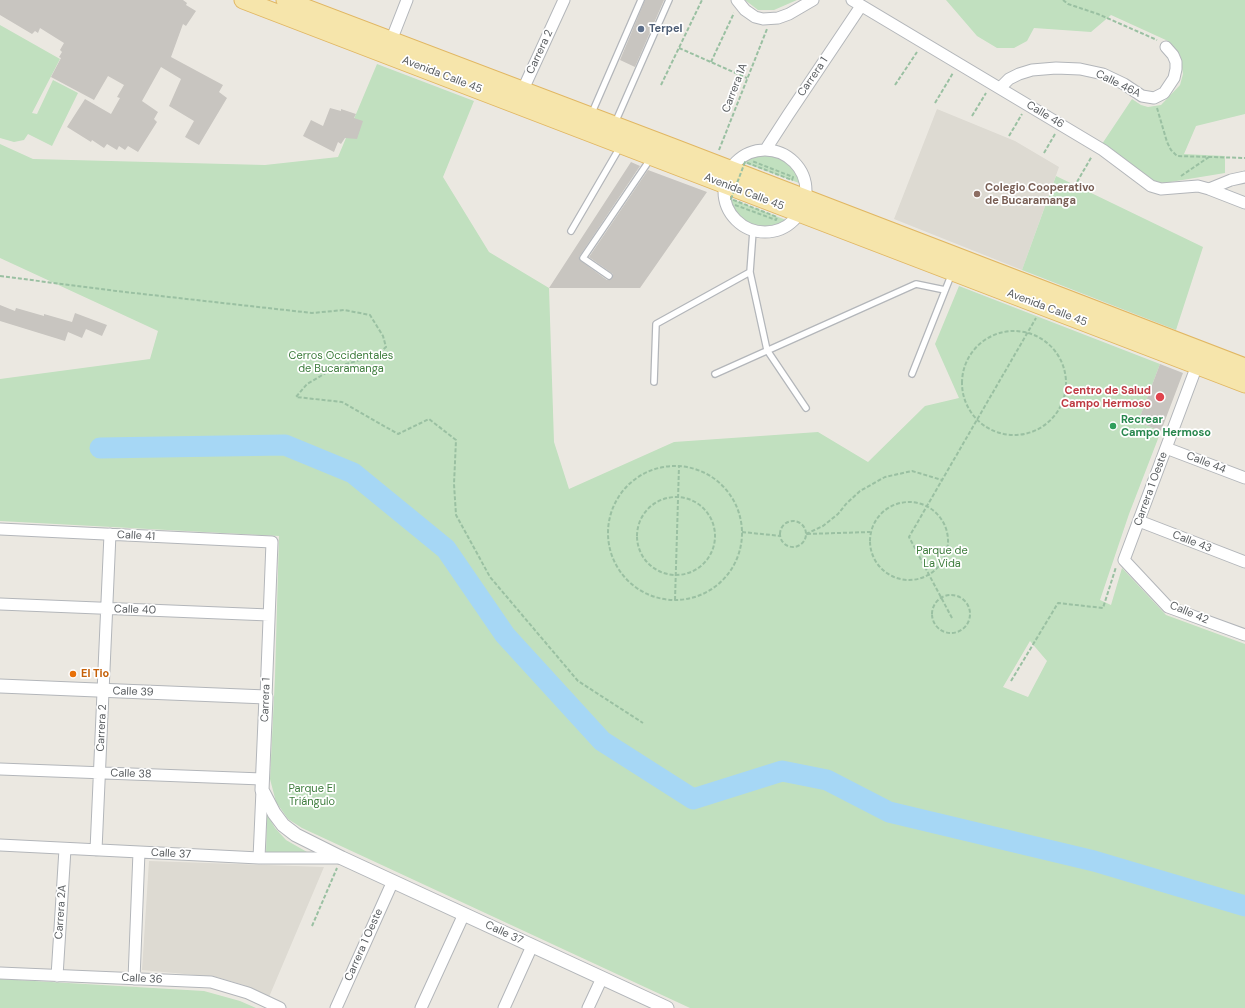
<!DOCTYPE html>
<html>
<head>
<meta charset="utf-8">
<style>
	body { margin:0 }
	canvas { display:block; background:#ebe8e1 }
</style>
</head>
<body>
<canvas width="1245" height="1008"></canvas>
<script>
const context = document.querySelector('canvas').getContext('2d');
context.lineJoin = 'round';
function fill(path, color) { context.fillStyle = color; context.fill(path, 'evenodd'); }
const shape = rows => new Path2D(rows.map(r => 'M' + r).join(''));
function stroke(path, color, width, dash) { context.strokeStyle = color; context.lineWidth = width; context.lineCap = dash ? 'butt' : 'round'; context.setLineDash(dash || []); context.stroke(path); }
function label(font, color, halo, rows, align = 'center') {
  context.font = font + ' "DM Sans",sans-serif'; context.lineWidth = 3.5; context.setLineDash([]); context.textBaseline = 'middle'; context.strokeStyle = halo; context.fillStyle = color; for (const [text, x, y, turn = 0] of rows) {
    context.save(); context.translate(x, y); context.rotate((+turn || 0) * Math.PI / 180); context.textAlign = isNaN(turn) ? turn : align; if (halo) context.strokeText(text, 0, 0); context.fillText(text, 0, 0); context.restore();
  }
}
const education = shape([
	[937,109,1015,141,1059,167,1022,270,894,219],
	[149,861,324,867,269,997,244,985,217,977,142,970]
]);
const green = shape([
	[745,0,797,0,774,10,758,10],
	[946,0,1245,0,1245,114,1196,126,1184,154,1225,156,1225,173,1164,183,1157,182,1145,177,1102,144,1132,99,1141,105,1148,107,1161,105,1180,85,1183,74,1180,55,1168,41,1111,15,1091,32,1034,28,1027,41,1014,48,997,48,977,36],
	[0,25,60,59,32,113,37,114,53,80,78,93,52,146,28,134,24,140,14,142,0,138],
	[377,64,474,101,443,177,489,252,549,288,554,442,569,489,674,442,818,432,868,462,925,406,959,398,935,344,959,286,1160,364,1138,422,1161,431,1129,514,1100,600,1111,605,1122,568,1166,615,1245,644,1245,1008,690,1008,302,828,288,819,276,802,270,779,275,677,279,536,0,521,0,379,150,359,158,331,0,258,0,144,33,159,265,165,338,157],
	[1030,641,1047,661,1028,697,1003,687],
	[758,155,770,155,782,159,794,169,798,176,799,183,742,162],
	[1056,176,1203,247,1176,330,1022,270],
	[729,198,786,220,775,225,763,227,752,226,743,222,734,213],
	[267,814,275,828,286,840,307,852,266,854],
	[0,979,204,991,240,1001,256,1008,0,1008]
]);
const river = shape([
	[100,448,285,445,353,473,446,549,505,635,602,741,693,799,782,771,827,780,889,812,1094,861,1245,906]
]);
const building = shape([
	[0,0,183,0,187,3,186,5,196,11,186,26,183,24,171,57,223,85,219,92,227,98,199,145,185,137,194,121,169,106,181,79,161,67,142,101,158,112,154,119,157,122,138,152,128,146,125,150,119,146,117,150,107,144,104,148,92,140,91,142,67,127,85,99,111,114,120,98,117,97,124,85,108,76,94,100,51,77,61,58,59,57,62,52,60,50,64,43,40,28,38,33,35,31,32,34,0,15],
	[645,0,664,0,635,67,620,60],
	[330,108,341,111,341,109,356,114,354,118,363,121,357,139,345,138,341,144,338,142,334,152,303,136,311,120,323,126],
	[631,162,640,166,579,257,581,261,607,280,612,279,613,274,589,257,648,170,707,192,640,288,549,288],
	[0,305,15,311,16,308,44,316,44,314,72,322,75,313,107,325,102,336,86,329,82,338,68,332,65,341,0,321],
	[1160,364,1183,373,1161,431,1138,422]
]);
const path = shape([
	[1063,0,1068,4,1098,14,1157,40],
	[679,48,747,78],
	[711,62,734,13],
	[661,85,702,0],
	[895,85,917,52],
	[935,103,953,73],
	[1157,108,1167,142,1171,150,1177,156,1245,158],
	[972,116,986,93],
	[1009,136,1022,114],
	[719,150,767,29],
	[1044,153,1055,134],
	[1181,176,1209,157],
	[1077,182,1092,156],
	[0,276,116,291,312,313,344,310,370,315,383,336,386,347,377,355,336,367,307,384,296,397,342,402,398,434,429,419,456,440,454,484,456,515,490,577,578,681,643,723],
	'962 383a52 52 0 1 1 104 0a52 52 0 1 1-104 0Z',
	'608 533a67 67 0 1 1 134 0a67 67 0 1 1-134 0Z',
	'637 536a39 39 0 1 1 78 0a39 39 0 1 1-78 0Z',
	'870 541a39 39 0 1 1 78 0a39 39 0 1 1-78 0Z',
	'780 534a13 13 0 1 1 26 0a13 13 0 1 1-26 0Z',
	[742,532,781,536],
	[806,534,823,526,838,514,846,504,860,491,885,477,912,471,942,480],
	[807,534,870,532],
	'932 614a19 19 0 1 1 38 0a19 19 0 1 1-38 0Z',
	[675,600,679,466],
	[952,618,909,537,1036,318],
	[1011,681,1058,603,1103,608,1116,567],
	[312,926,337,868]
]);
const service = shape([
	[591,115,641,0],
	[615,123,669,0],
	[571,231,620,147],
	[750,272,767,350,806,408],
	[609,276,583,258,651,158],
	[715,374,916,284,945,290],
	[912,374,952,273],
	[654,382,656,324,750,272,753,231]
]);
const minor = shape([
	[737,0,745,10,755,17,763,19,778,18,789,14,813,0],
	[852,0,1103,150,1151,186,1161,189,1198,186,1209,189,1245,203],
	[389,46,407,0],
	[1000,88,1009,79,1019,74,1032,70,1056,68,1080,69,1103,74,1124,84,1142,96,1154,98,1164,93,1174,78,1176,69,1176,62,1173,55,1166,47],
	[520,96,564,0],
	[766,149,788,115,861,6],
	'724 191a41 41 0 1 1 82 0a41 41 0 1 1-82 0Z',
	[1209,189,1231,180,1245,177],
	[1199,360,1124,560,1168,607,1245,635],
	[1166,448,1245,478],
	[1139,521,1245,562],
	[0,529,272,542,266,697],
	[0,604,269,615],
	[0,769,262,779],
	[0,845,259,858,341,858],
	[96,850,110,534],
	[259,858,262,790],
	[0,973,211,982,248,993,280,1008],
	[57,976,65,849],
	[134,979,139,852],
	[336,1008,393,881],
	[421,1008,464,914],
	[504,1008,532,946],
	[588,1008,602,978]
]);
const tertiary = shape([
	[0,686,266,697,262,790,274,813,283,825,296,835,342,858,667,1008]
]);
const primary = shape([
	[243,0,1245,384],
	[285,0,672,147,1245,367]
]);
const pathBridge = shape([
	[735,205,776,220,777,217,731,199,745,162,792,180,793,177,752,161]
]);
const markers = [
	[641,29,4,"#5c6f8a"],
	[977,194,4,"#8d6e63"],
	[1160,397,5,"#e0444e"],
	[1113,426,4,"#2e9e5b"],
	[73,674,4,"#e8710a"]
];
const serviceNames = [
	["Terpel",649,29]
];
const streetNames = [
	["Carrera 2",540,52,-65],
	["Avenida Calle 45",442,75,21],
	["Carrera 1",813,77,-56],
	["Calle 46A",1118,84,26],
	["Carrera 1A",735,88,-69],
	["Calle 46",1045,115,31],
	["Avenida Calle 45",744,192,21],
	["Avenida Calle 45",1047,308,21],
	["Calle 44",1206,463,21],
	["Carrera 1 Oeste",1151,489,-70],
	["Calle 41",136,536,3],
	["Calle 43",1192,542,21],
	["Calle 40",135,610,2],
	["Calle 42",1189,613,23],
	["Calle 39",133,692,2],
	["Carrera 1",266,700,-88],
	["Carrera 2",102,728,-87],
	["Calle 38",131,774,2],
	["Calle 37",171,854,3],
	["Carrera 2A",61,912,-86],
	["Calle 37",504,933,25],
	["Carrera 1 Oeste",364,945,-66],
	["Calle 36",142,979,3]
];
const educationNames = [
	["Colegio Cooperativo",985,188],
	["de Bucaramanga",985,201]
];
const parkNames = [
	["Cerros Occidentales",341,356],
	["de Bucaramanga",341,369],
	["Parque de",942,551],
	["La Vida",942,564],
	["Parque El",312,789],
	["Triángulo",312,802]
];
const healthNames = [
	["Centro de Salud",1151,391],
	["Campo Hermoso",1151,404]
];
const leisureNames = [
	["Recrear",1121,420],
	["Campo Hermoso",1121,433]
];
const foodNames = [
	["El Tio",81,674]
];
fill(education, '#dddad2');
fill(green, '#c1e0bf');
stroke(river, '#a6d7f5', 21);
fill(building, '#c8c5c0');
stroke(service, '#b3b6ba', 8);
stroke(minor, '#b3b6ba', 13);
stroke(tertiary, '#b3b6ba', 15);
stroke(primary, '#e1b763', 19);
stroke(path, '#9ac0a2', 2, [4, 2]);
stroke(service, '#fff', 5.5);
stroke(minor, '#fff', 11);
stroke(tertiary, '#fff', 13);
stroke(primary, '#f6e5ab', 17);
stroke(pathBridge, '#9ac0a2', 2, [4, 2]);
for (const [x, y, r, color] of markers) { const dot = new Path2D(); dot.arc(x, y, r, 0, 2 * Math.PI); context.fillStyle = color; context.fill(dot); stroke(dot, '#fff', 1.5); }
label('bold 11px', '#4e5e75', '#fff', serviceNames, 'left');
label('11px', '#595d60', '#fff', streetNames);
label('bold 11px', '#785e54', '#fff', educationNames, 'left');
label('11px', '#3d7c3c', '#fff', parkNames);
label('bold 11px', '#be3a42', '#fff', healthNames, 'right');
label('bold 11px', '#27864d', '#fff', leisureNames, 'left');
label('bold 11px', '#c56008', '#fff', foodNames, 'left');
</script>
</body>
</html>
